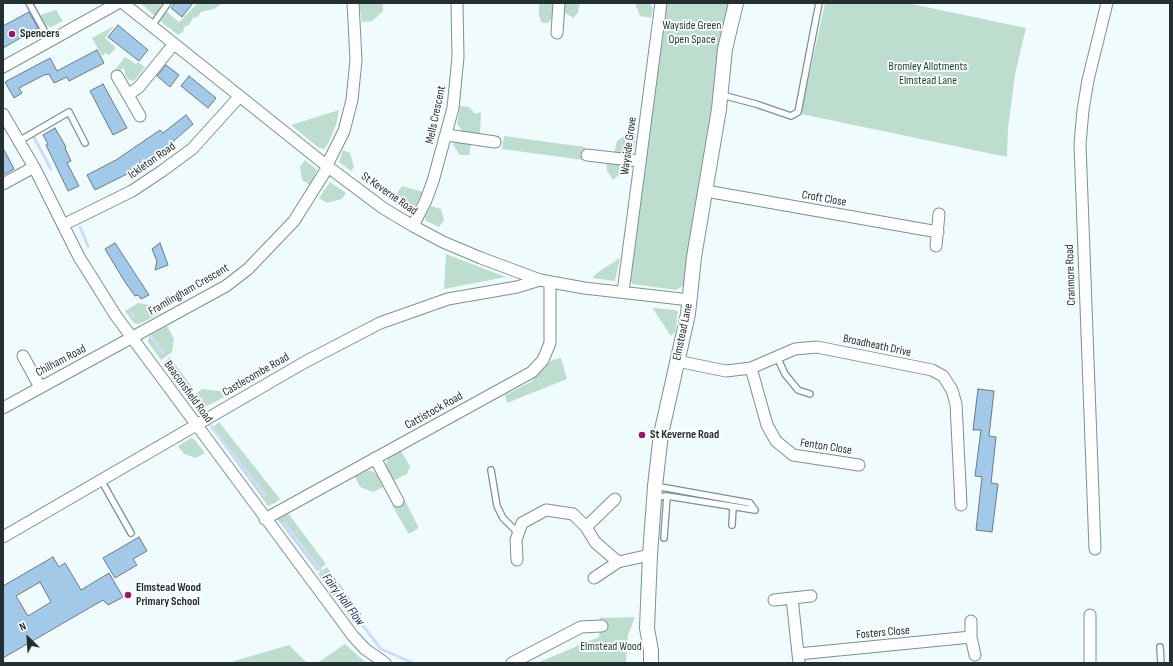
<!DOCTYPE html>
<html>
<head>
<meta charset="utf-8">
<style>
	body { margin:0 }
	#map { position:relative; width:1173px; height:666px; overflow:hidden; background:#f0fbfe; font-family:"Sofia Sans Condensed",sans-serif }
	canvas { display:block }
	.frame { position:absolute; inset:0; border:4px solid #242f32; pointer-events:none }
	.north { position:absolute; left:8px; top:618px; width:40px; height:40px; -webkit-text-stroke:3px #fff; paint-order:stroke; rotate:335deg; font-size:11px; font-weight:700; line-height:16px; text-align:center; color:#242f32 }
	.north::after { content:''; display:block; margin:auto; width:14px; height:18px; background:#242f32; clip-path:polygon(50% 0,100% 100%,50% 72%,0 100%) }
</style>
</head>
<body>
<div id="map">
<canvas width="1173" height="666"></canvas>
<div class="frame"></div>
<div class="north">N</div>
</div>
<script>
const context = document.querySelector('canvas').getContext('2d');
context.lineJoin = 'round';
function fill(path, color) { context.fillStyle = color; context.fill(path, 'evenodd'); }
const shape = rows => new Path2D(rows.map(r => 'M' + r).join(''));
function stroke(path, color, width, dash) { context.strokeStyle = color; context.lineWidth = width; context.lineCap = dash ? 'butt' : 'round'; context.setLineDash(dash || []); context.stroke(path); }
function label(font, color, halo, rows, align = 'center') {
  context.font = font + ' "Sofia Sans Condensed",sans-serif'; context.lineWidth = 3.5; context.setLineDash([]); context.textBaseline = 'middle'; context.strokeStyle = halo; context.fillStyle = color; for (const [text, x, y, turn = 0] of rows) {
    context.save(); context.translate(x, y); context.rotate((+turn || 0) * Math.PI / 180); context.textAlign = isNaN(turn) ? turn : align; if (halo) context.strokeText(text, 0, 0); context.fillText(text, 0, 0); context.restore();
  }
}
const green = shape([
	[140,3,162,3,155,16],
	[198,3,223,3,214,9,201,12,198,17,193,18,189,25,185,26,183,32,178,35,159,20,167,12,179,22],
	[359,3,383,3,383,11,372,21,362,22],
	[539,3,554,4,553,17,548,23,542,23,539,16],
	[565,3,580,3,578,13,573,18,564,12],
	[635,3,650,3,653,9,651,18,640,16],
	[666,3,731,3,716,97,709,121,685,281,683,286,676,290,633,284,630,279],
	[825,3,907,3,1026,28,1015,74,1008,129,1007,157,801,114],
	[56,10,63,21,51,27,47,26,40,15],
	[114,26,105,38,116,48,109,55,105,53,102,56,92,38],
	[125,57,136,64,138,62,145,67,134,81,129,80,126,77,124,68,112,74],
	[460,106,469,107,475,114,481,112,480,134,463,132,457,124],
	[339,110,336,125,328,144,324,149,319,148,291,125],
	[627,134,636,134,634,150,627,154,614,153,617,141],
	[504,136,585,147,583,160,502,149],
	[455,142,471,144,469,155,460,155,453,145],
	[343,150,350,153,354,167,351,171,339,162],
	[305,160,317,170,310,185,302,180,300,167],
	[606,162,626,165,628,167,613,180,607,171],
	[330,182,346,193,342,199,327,203,319,198],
	[402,186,423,192,413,210,408,211,391,201],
	[431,206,441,209,444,220,439,227,426,221,425,217],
	[446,254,506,277,444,289],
	[620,258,615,281,592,278,597,273],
	[138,303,155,306,159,314,139,324,134,323,125,311],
	[654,308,675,310,678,312,675,332,671,336,653,309],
	[167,326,174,339,172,352,161,360,148,342,149,336],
	[170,357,194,390,187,395,163,363],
	[561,358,567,379,507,403,505,395,531,382,552,360],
	[202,389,220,391,224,397,203,408,197,409,189,399],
	[219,422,280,499,275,503,268,506,215,433,213,427],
	[191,438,194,439,205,453,196,458,184,454,178,446],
	[401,451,410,466,407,474,393,481,385,467,388,459],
	[368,470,376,473,383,487,373,492,360,487,355,477],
	[404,499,418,526,418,528,411,533,408,533,392,505],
	[288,513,326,564,317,571,278,520,279,517],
	[327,567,362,614,353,622,318,574],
	[635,617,628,635,626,663,537,663,599,637,600,618],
	[345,644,366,663,317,663],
	[289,645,307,663,233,663,234,661]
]);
const stream = shape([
	[33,136,51,169],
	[80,227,88,246],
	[131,313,134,317],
	[151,336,163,353],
	[169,362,188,390],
	[195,399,197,402],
	[211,426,265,495],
	[284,523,381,649,413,663]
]);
const building = shape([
	[175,3,193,3,182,17,171,8,175,3],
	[29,12,38,28,3,48,3,26,29,12],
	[118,25,148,50,139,61,108,37,118,25],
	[97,50,104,63,69,81,67,77,54,83,49,74,44,75,19,88,22,93,14,98,5,82,50,58,57,71,97,50],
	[166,65,179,75,170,87,157,76,166,65],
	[189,76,216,98,208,108,181,86,189,76],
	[103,84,127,128,113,135,90,91,103,84],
	[186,115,193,124,168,146,129,173,95,190,87,175,116,160,160,130,163,133,186,115],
	[55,128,66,147,65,148,71,161,67,163,79,186,68,191,46,145,48,144,43,135,55,128],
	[3,148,14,169,3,175,3,148],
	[115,243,149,295,141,299,138,295,135,296,125,282,105,249,115,243],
	[160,243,168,265,155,270,157,261,152,249,160,243],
	[978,389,994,391,989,436,996,437,991,483,998,484,992,532,976,530,982,477,975,476,981,430,973,430,978,389],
	[139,537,147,551,133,559,137,565,115,578,103,558,139,537],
	[53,557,59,567,65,563,81,590,109,573,123,597,108,605,103,600,3,658,3,586,53,557],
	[40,582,51,602,28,616,16,596,40,582]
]);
const service = shape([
	[29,3,50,41],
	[151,27,168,3],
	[722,95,756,104,791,116,798,112,819,3],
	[19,141,69,112,85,143],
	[777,357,785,374,798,390,810,394],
	[491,470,497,506,503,518,518,533],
	[101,480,131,533],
	[655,486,750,503,755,510],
	[654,497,667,496,755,510],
	[732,525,733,507],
	[664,538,667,496],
	[1160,647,1161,663]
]);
const minor = shape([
	[123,3,327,166,383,208,413,226,443,242,481,258,540,280,584,288,690,300],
	[557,33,559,3],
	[3,67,118,3],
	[117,76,140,116],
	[128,95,139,87,173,45],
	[3,114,34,167,79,257,116,316,353,636,365,649,385,663],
	[447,135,495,142],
	[587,155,639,161],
	[3,184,34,167],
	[706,191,938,232],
	[63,225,132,191,162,171,192,149,240,96],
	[413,226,426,200,433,181,453,108,458,57,457,3],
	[936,246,939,214],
	[623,292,661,3],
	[23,356,40,387],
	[677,361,726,371,751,368,795,349,817,347,932,370,943,376,952,390,956,404,961,505],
	[751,368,767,425,776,441,793,455,859,465],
	[3,408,226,286,248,269,294,221,326,170,329,161,344,131,352,100,356,60,353,3],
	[375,458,398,501],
	[265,519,532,372,543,360,550,343,550,282],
	[586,527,615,499],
	[3,537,305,362,380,323,448,299,517,287,540,280],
	[1095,549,1080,144,1083,110,1088,80,1107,3],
	[517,560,516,540,522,523,546,510,573,514,586,527,595,542,618,562,650,555],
	[594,578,618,562],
	[792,598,799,663],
	[774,600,811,596],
	[1090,615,1090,663],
	[971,621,971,637,975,655],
	[798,654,971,637],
	[512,663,581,627,602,626]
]);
const tertiary = shape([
	[651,663,651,651,647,628,650,555,655,486,661,434,688,314,694,257,719,109,725,49,736,3]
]);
const markers = [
	[12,34,4,"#9c1667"],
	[642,435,4,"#9c1667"],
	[128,595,4,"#9c1667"]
];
const parkNames = [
	["Wayside Green",692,26],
	["Open Space",692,40],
	["Bromley Allotments",928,67],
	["Elmstead Lane",928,81],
	["Elmstead Wood",611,647]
];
const poiNames = [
	["Spencers",20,34],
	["St Keverne Road",650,435],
	["Elmstead Wood",136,588],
	["Primary School",136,602]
];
const streetNames = [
	["Mells Crescent",436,115,-78],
	["Wayside Grove",629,146,-82],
	["Ickleton Road",152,161,-35],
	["St Keverne Road",389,194,35],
	["Croft Close",824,199,10],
	["Cranmore Road",1071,275,-92],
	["Framlingham Crescent",189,290,-30],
	["Elmstead Lane",683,332,-78],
	["Broadheath Drive",877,346,12],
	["Chilham Road",61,361,-28],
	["Castlecombe Road",256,375,-30],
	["Beaconsfield Road",188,392,54],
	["Cattistock Road",434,411,-29],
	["Fenton Close",826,447,9],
	["Fosters Close",883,633,-5]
];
const waterNames = [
	["Fairy Hall Flow",343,600,53]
];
fill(green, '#bddece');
stroke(stream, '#cfdbfd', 3);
fill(building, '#a3c9e9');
stroke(building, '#697a88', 1);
stroke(service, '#799198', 8);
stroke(minor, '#799198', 13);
stroke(tertiary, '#799198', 16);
stroke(service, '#fff', 5.5);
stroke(minor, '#fff', 11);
stroke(tertiary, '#fff', 14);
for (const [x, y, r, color] of markers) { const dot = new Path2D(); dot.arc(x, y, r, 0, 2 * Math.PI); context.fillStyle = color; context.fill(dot); stroke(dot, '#fff', 1.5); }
label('12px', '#153e2d', '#fff', parkNames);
label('bold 12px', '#242f32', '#fff', poiNames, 'left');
label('12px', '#242f32', '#fff', streetNames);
label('italic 13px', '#1b2658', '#fff', waterNames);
</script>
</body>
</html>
